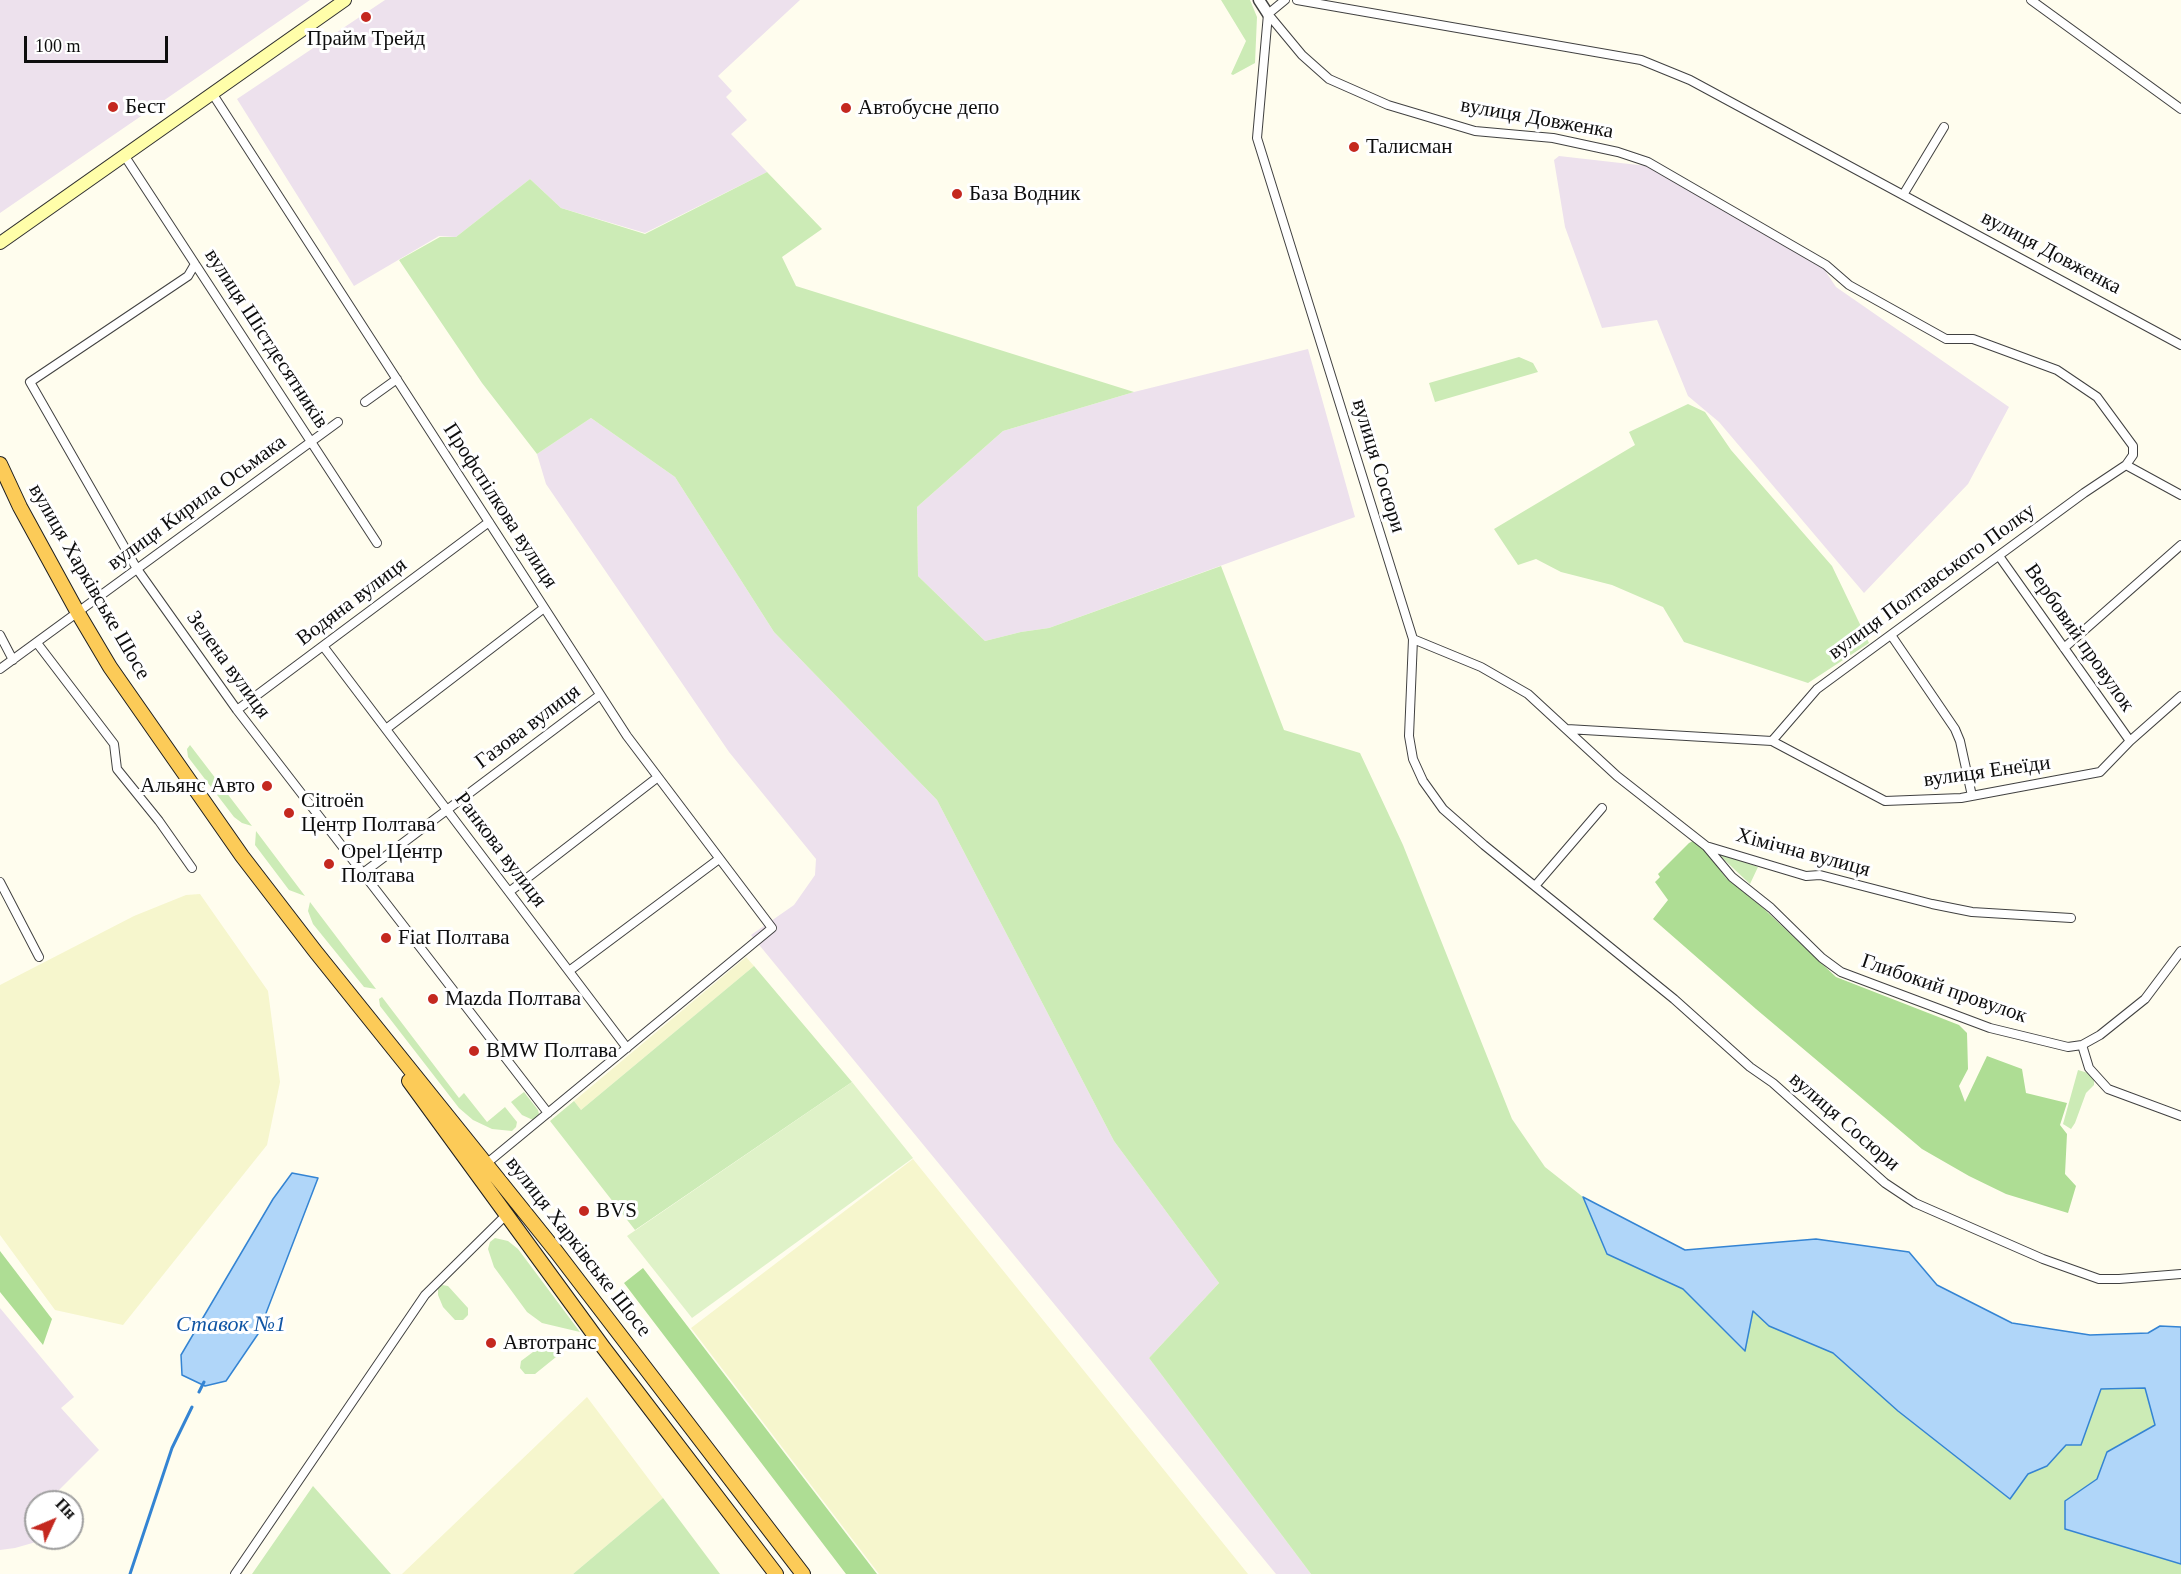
<!DOCTYPE html>
<html>
<head>
<meta charset="utf-8">
<style>
	body { margin:0 }
	#map { position:relative; width:2181px; height:1574px; overflow:hidden; background:#fffdee; font-family:"Times New Roman",serif }
	canvas { display:block }
	.north { position:absolute; left:24px; top:1490px; width:60px; height:60px; box-sizing:border-box; background:#fff; border:2px solid #9f9f9f; border-radius:50%; rotate:46deg; font-size:16px; font-weight:700; line-height:24px; text-align:center; color:#0e0e0e }
	.north::after { content:''; display:block; margin:auto; width:21px; height:27px; background:#c4281f; clip-path:polygon(50% 0,100% 100%,50% 72%,0 100%) }
	.scale { position:absolute; left:24px; top:36px; width:144px; height:27px; box-sizing:border-box; border:3px solid #0e0e0e; border-top:0; padding-left:8px; font-size:18px; line-height:21px; white-space:nowrap; color:#0e0e0e; -webkit-text-stroke:4px #fff; paint-order:stroke }
</style>
</head>
<body>
<div id="map">
<canvas width="2181" height="1574"></canvas>
<div class="north">Пн</div>
<div class="scale">100 m</div>
</div>
<script>
const context = document.querySelector('canvas').getContext('2d');
context.lineJoin = 'round';
function fill(path, color) { context.fillStyle = color; context.fill(path, 'evenodd'); }
const shape = rows => new Path2D(rows.map(r => 'M' + r).join(''));
function stroke(path, color, width, dash) { context.strokeStyle = color; context.lineWidth = width; context.lineCap = dash ? 'butt' : 'round'; context.setLineDash(dash || []); context.stroke(path); }
function label(font, color, halo, rows, align = 'center') {
  context.font = font + ' "Times New Roman",serif'; context.lineWidth = 6; context.setLineDash([]); context.textBaseline = 'middle'; context.strokeStyle = halo; context.fillStyle = color; for (const [text, x, y, turn = 0] of rows) {
    context.save(); context.translate(x, y); context.rotate((+turn || 0) * Math.PI / 180); context.textAlign = isNaN(turn) ? turn : align; if (halo) context.strokeText(text, 0, 0); context.fillText(text, 0, 0); context.restore();
  }
}
const industrial = shape([
	[0,0,310,0,0,213],
	[385,0,800,0,718,76,732,91,726,97,747,120,731,134,767,172,645,233,561,208,530,179,456,237,439,236,354,286,237,99],
	[1559,156,1647,166,1824,269,1836,287,2009,407,1968,484,1864,593,1719,422,1688,396,1657,320,1602,328,1565,227,1554,160],
	[1308,349,1355,517,1049,628,1021,632,985,641,918,576,917,507,1003,431,1134,392],
	[591,418,675,477,774,632,937,800,1114,1141,1219,1283,1149,1358,1311,1574,1276,1574,751,935,794,905,815,875,816,859,729,752,546,484,537,454],
	[0,1308,74,1397,61,1408,99,1450,54,1495,59,1502,36,1502,36,1538,50,1538,15,1548,0,1550]
]);
const farmland = shape([
	[200,894,268,991,280,1082,267,1145,123,1325,55,1310,0,1235,0,985,134,916,186,895],
	[746,957,754,966,581,1110,574,1101],
	[913,1159,1248,1574,879,1574,691,1328],
	[587,1397,663,1498,573,1574,402,1574]
]);
const green = shape([
	[1221,0,1250,0,1257,17,1255,63,1233,75,1231,74,1246,41],
	[767,172,822,229,782,257,796,286,1134,392,1003,431,917,507,918,576,985,641,1021,632,1049,628,1221,566,1284,730,1360,753,1403,845,1512,1119,1545,1167,1583,1197,1607,1253,1683,1289,1744,1351,1752,1310,1769,1326,1833,1353,1898,1411,2010,1499,2028,1474,2047,1466,2066,1445,2081,1445,2101,1389,2145,1388,2155,1425,2107,1452,2097,1479,2065,1501,2065,1529,2181,1564,2181,1574,1311,1574,1149,1358,1219,1283,1114,1141,937,800,774,632,675,477,591,418,537,454,482,383,399,260,440,237,456,237,530,179,561,208,645,234],
	[1519,357,1533,363,1538,372,1435,402,1429,383],
	[1688,404,1705,412,1731,450,1832,566,1869,643,1808,683,1684,642,1663,607,1612,585,1561,572,1536,559,1518,565,1494,529,1635,445,1629,432],
	[190,745,252,826,242,823,234,817,188,757,187,749],
	[256,831,305,896,289,890,255,845],
	[1716,852,1758,867,1750,884],
	[310,902,376,989,364,987,313,924,308,911],
	[754,966,852,1082,635,1230,550,1121,574,1101,581,1110],
	[382,997,459,1098,464,1093,487,1122,505,1107,517,1122,516,1127,512,1131,492,1129,473,1120,459,1108,380,1006,379,999],
	[2078,1070,2088,1073,2094,1079,2094,1085,2086,1093,2075,1123,2071,1129,2063,1124],
	[524,1092,538,1110,539,1114,533,1120,522,1115,511,1102],
	[495,1238,508,1241,518,1249,580,1332,542,1323,527,1312,494,1267,488,1249,490,1242],
	[442,1285,448,1286,468,1308,468,1315,463,1320,455,1320,443,1307,438,1295,438,1289],
	[545,1343,554,1346,556,1357,535,1374,525,1374,520,1368,521,1361],
	[313,1486,391,1574,252,1574],
	[663,1498,720,1574,573,1574]
]);
const forest = shape([
	[1693,841,1706,851,1726,878,1763,908,1836,977,1959,1025,1967,1033,1968,1069,1959,1086,1965,1102,1987,1056,2022,1069,2026,1093,2067,1103,2060,1125,2067,1134,2065,1174,2076,1186,2068,1213,2006,1194,1969,1176,1922,1149,1756,1009,1653,919,1668,900,1655,882,1660,877,1658,874,1689,843],
	[0,1251,52,1319,43,1345,0,1292],
	[643,1268,877,1574,846,1574,624,1283]
]);
const pitch = shape([
	[852,1082,913,1158,692,1318,627,1236]
]);
const water = shape([
	[292,1173,318,1178,258,1334,226,1381,205,1386,182,1375,181,1355,273,1199,292,1173],
	[1583,1197,1685,1250,1816,1239,1909,1252,1937,1285,2012,1323,2090,1335,2148,1333,2160,1326,2181,1327,2181,1564,2065,1529,2065,1501,2097,1479,2107,1452,2155,1425,2145,1388,2101,1389,2081,1445,2066,1445,2047,1466,2028,1474,2010,1499,1898,1411,1833,1353,1769,1326,1753,1311,1745,1351,1683,1289,1607,1254,1583,1197]
]);
const stream = shape([
	[199,1392,204,1382],
	[130,1574,172,1448,192,1407]
]);
const minor = shape([
	[1297,0,1641,60,1690,80,2181,345],
	[2031,0,2181,109],
	[1268,14,1257,138,1413,639,1409,736,1413,759,1423,781,1443,809,1484,845,1674,999,1750,1067,1773,1083,1885,1183,1915,1203,2043,1259,2099,1279,2119,1279,2181,1274],
	[1268,14,1302,55,1329,79,1388,105,1475,131,1553,138,1618,152,1648,162,1826,265,1849,285,1946,339,1973,339,2057,370,2097,397,2133,446,2133,455,2126,465,2084,493,1817,689,1772,741],
	[1268,14,1285,0],
	[212,93,627,736,772,928,486,1164],
	[124,155,377,543],
	[1903,195,1944,127],
	[195,264,188,276,30,382,137,569,237,710,548,1113],
	[365,402,397,379],
	[2126,465,2181,495],
	[1999,556,2130,741],
	[0,635,13,660],
	[1891,635,1955,729,1960,741,1972,796],
	[1413,639,1481,667,1528,694,1617,776,1706,846,1806,876,1820,875,1932,904,1972,912,2071,918],
	[37,643,114,744,117,769,159,821,192,868],
	[323,646,627,1048],
	[2064,648,2181,545],
	[0,669,338,422],
	[237,710,489,522],
	[386,729,544,608],
	[1567,729,1772,741,1885,801,1961,798,2100,772,2130,741,2181,696],
	[1706,846,1732,877,1771,908,1822,958,1841,972,1990,1028,2068,1047,2082,1045,2100,1035,2145,999,2181,951],
	[363,873,600,695],
	[0,882,39,957],
	[1535,886,1602,808],
	[509,892,658,777],
	[569,971,719,859],
	[2082,1045,2089,1068,2108,1089,2181,1116],
	[235,1574,425,1295,505,1216]
]);
const tertiary = shape([
	[1259,0,1268,14]
]);
const secondary = shape([
	[0,243,345,0]
]);
const trunk = shape([
	[0,464,20,507,78,613,110,667,242,856,315,951,555,1250,803,1574],
	[409,1081,603,1347,776,1574]
]);
const markers = [
	[366,17,6,"#c4281f"],
	[113,107,6,"#c4281f"],
	[846,108,6,"#c4281f"],
	[1354,147,6,"#c4281f"],
	[957,194,6,"#c4281f"],
	[267,786,6,"#c4281f"],
	[289,813,6,"#c4281f"],
	[329,864,6,"#c4281f"],
	[386,938,6,"#c4281f"],
	[433,999,6,"#c4281f"],
	[474,1051,6,"#c4281f"],
	[584,1211,6,"#c4281f"],
	[491,1343,6,"#c4281f"]
];
const poiNames = [
	["Прайм Трейд",366,39,"center"],
	["Бест",125,107],
	["Автобусне депо",858,108],
	["Талисман",1366,147],
	["База Водник",969,194],
	["Альянс Авто",255,786,"right"],
	["Citroën",301,801],
	["Центр Полтава",301,825],
	["Opel Центр",341,852],
	["Полтава",341,876],
	["Fiat Полтава",398,938],
	["Mazda Полтава",445,999],
	["BMW Полтава",486,1051],
	["BVS",596,1211],
	["Автотранс",503,1343]
];
const streetNames = [
	["вулиця Довженка",1537,119,10],
	["вулиця Довженка",2051,253,28],
	["вулиця Шістдесятників",266,339,57],
	["вулиця Сосюри",1378,466,73],
	["вулиця Кирила Осьмака",197,503,-36],
	["Профспілкова вулиця",500,506,57],
	["вулиця Харківське Шосе",89,582,60],
	["вулиця Полтавського Полку",1932,582,-36],
	["Водяна вулиця",352,602,-37],
	["Вербовий провулок",2079,638,55],
	["Зелена вулиця",228,665,54],
	["Газова вулиця",528,727,-37],
	["вулиця Енеїди",1987,772,-8],
	["Ранкова вулиця",500,850,53],
	["Хімічна вулиця",1803,853,15],
	["Глибокий провулок",1944,989,19],
	["вулиця Сосюри",1844,1122,41],
	["вулиця Харківське Шосе",578,1247,52]
];
const waterNames = [
	["Ставок №1",231,1325]
];
fill(industrial, '#ede1ed');
fill(farmland, '#f6f6cd');
fill(green, '#ccebb6');
fill(forest, '#aedd94');
fill(pitch, '#dff2c8');
fill(water, '#b0d6f9');
stroke(water, '#3484d3', 1.5);
stroke(stream, '#3484d3', 3);
stroke(minor, '#414141', 10);
stroke(tertiary, '#414141', 13);
stroke(secondary, '#303030', 14);
stroke(trunk, '#1f1f1f', 16);
stroke(minor, '#fff', 8);
stroke(tertiary, '#fff', 10);
stroke(secondary, '#fffea9', 12);
stroke(trunk, '#fccb58', 14);
for (const [x, y, r, color] of markers) { const dot = new Path2D(); dot.arc(x, y, r, 0, 2 * Math.PI); context.fillStyle = color; context.fill(dot); stroke(dot, '#fff', 2); }
label('21px', '#0e0e0e', '#fff', poiNames, 'left');
label('21px', '#0e0e0e', '#fff', streetNames);
label('italic 22px', '#1156a5', '#fff', waterNames);
</script>
</body>
</html>
